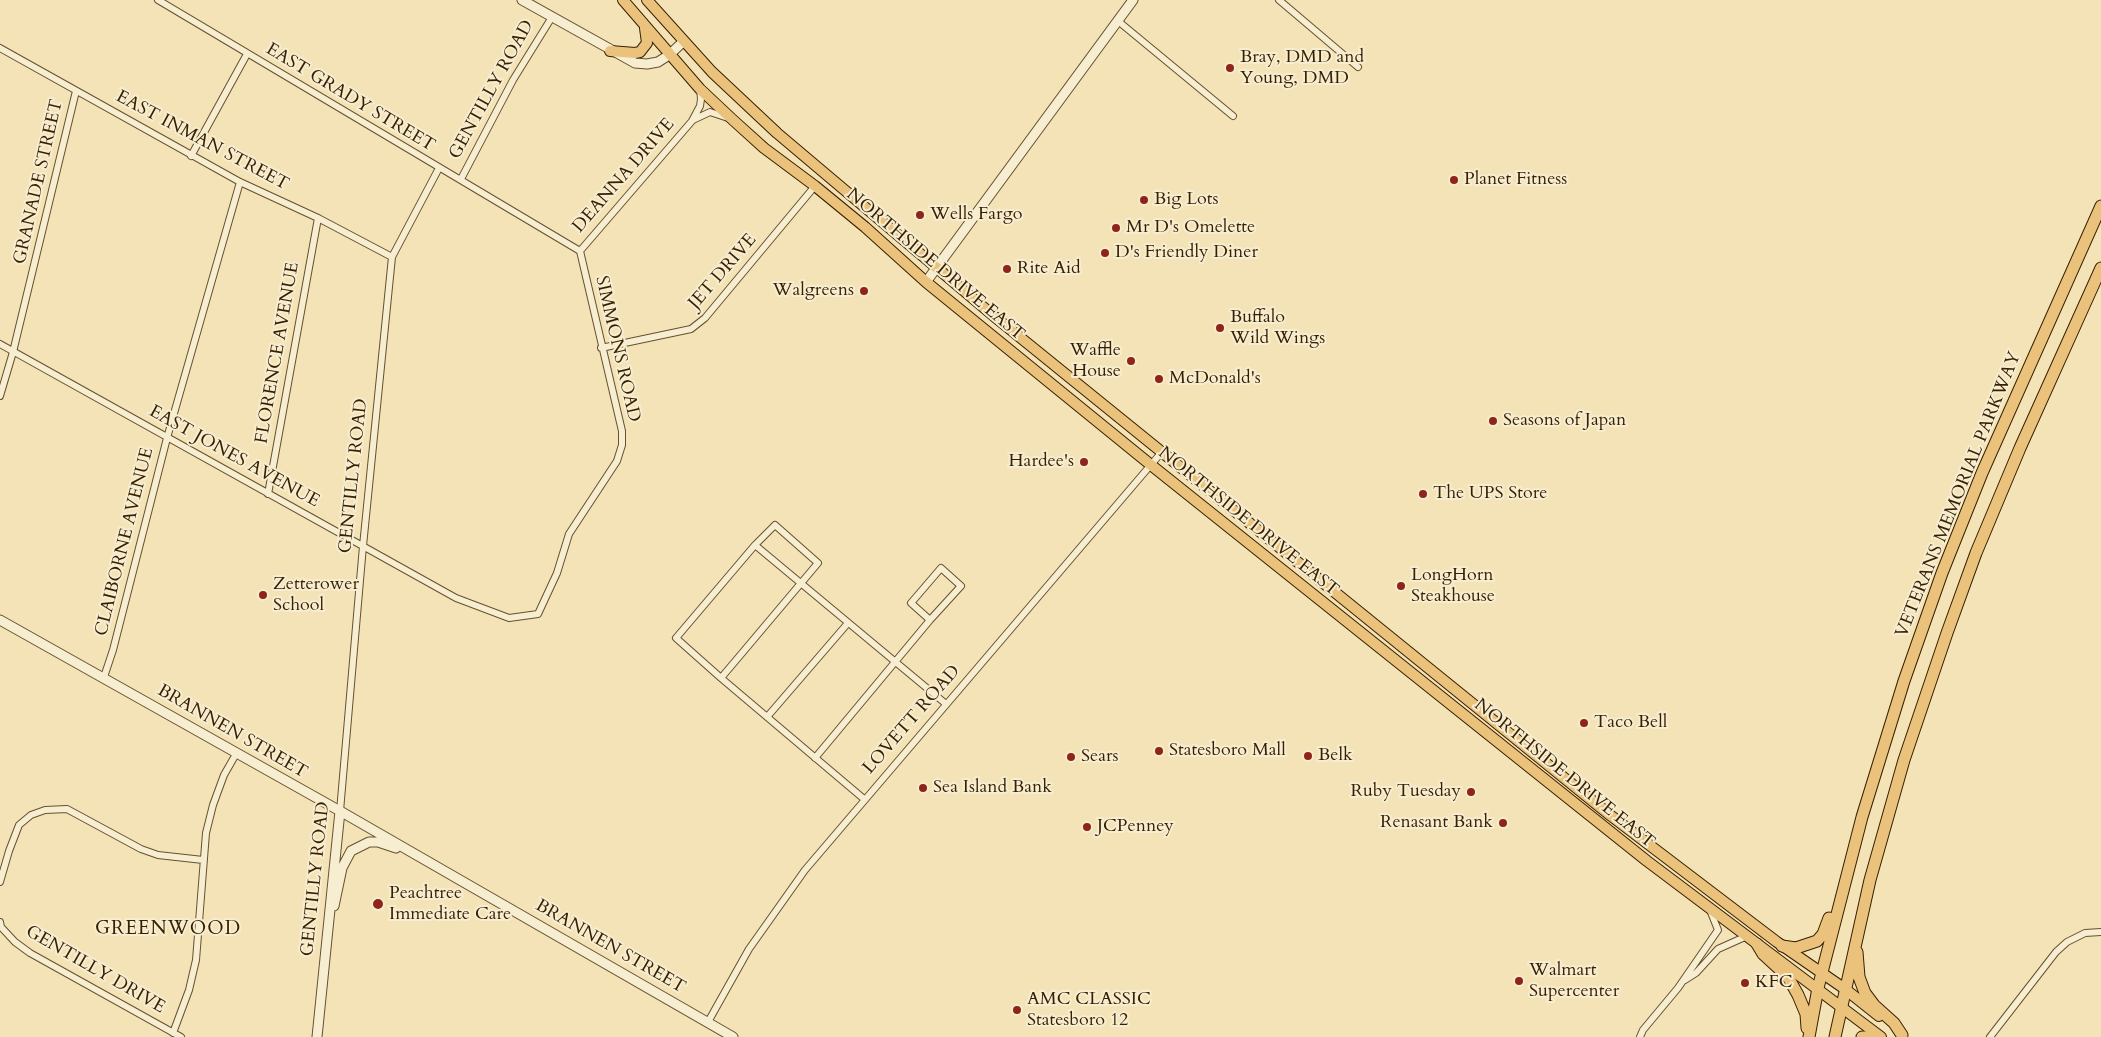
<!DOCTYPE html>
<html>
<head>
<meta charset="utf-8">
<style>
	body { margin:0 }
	canvas { display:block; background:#f3e3b6 }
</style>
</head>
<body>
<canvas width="2101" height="1037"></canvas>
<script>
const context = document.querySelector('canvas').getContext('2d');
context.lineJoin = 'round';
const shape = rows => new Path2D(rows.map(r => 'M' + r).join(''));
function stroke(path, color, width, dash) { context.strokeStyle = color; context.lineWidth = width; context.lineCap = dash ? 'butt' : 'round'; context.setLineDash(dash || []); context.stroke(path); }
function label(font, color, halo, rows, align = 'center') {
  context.font = font + ' Cardo,serif'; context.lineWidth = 4; context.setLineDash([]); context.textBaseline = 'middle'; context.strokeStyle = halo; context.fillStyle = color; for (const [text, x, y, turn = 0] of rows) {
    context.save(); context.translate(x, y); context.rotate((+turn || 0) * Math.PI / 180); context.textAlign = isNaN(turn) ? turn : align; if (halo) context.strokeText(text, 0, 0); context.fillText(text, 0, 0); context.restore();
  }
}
const minor = shape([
	[158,0,580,251],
	[1279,0,1358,67],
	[1118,21,1233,116],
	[0,48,240,182,318,218,392,257],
	[693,120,710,112,728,118],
	[191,156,247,54],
	[461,179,513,80,552,17],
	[580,251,692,121,700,106,701,99,700,89],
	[0,344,456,598,509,618,538,614,557,573,569,534,617,461,622,445,622,431,580,251],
	[601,348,691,329,705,318,815,186],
	[0,396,13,352,76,91],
	[268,494,318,218],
	[755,545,946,704],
	[104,677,113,650,167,438,240,182],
	[721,678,818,563,775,525,755,545,676,638,721,678,864,799],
	[767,717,848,623],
	[815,758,930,620,961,586,941,568,911,603,930,620],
	[340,811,363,546,392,257,439,168],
	[0,882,9,851,19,825,31,815,45,810,67,809,141,849,158,855,203,860],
	[0,922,1,927,15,942,30,953,181,1037],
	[1685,980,1696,973,1718,949,1747,936],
	[708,1022,749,949,805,870,1161,453],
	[173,1033,189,990,196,960,206,833,213,805,224,775,236,754],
	[1640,1037,1643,1030,1678,988,1718,930,1710,910],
	[1990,1037,2056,952,2067,942,2085,933,2101,932]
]);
const tertiary = shape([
	[522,0,635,63,647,64,658,62,669,55,684,41],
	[926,282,1133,0],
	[0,620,340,811,733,1037],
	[334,906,342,868,351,851,369,842,378,842,396,848],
	[317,1037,340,811]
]);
const primary = shape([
	[623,0,700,89,733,120,764,148,815,186,865,227,926,282,1151,465,1647,861,1881,1037],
	[647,0,712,72,777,133,995,317,1610,815,1777,942,1845,989,1879,1016],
	[610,51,635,53,640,52,647,43,645,28]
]);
const trunk = shape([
	[1757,944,1763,954,1788,977,1798,995,1806,1014,1807,1028],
	[1782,946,1796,948,1817,941,1823,934,1829,918],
	[1857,952,1859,977,1865,993,1874,1005,1894,1023,1902,1035],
	[1809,1037,1818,988,1862,817,1904,681,1942,573,1982,473,2101,206],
	[1835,1037,1870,880,1904,760,1947,633,1976,553,2020,448,2101,268],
	[1862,1037,1874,1037]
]);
const markers = [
	[1230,68,5,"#8f2418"],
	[1454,180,5,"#8f2418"],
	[1144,200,5,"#8f2418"],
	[920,215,5,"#8f2418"],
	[1116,228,5,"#8f2418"],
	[1105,253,5,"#8f2418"],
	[1007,269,5,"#8f2418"],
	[864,291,5,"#8f2418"],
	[1220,328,5,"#8f2418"],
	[1131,361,5,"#8f2418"],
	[1159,379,5,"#8f2418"],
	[1493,421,5,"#8f2418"],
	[1084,462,5,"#8f2418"],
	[1423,494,5,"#8f2418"],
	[1401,586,5,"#8f2418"],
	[263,595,5,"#8f2418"],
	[1584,723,5,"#8f2418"],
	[1159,751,5,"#8f2418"],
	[1308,756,5,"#8f2418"],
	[1071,757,5,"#8f2418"],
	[923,788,5,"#8f2418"],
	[1471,792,5,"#8f2418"],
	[1503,823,5,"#8f2418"],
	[1087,827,5,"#8f2418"],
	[378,904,6,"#8f2418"],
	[1519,981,5,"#8f2418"],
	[1745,983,5,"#8f2418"],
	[1017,1010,5,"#8f2418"]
];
const poiNames = [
	["Bray, DMD and",1240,58],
	["Young, DMD",1240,79],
	["Planet Fitness",1464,180],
	["Big Lots",1154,200],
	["Wells Fargo",930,215],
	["Mr D's Omelette",1126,228],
	["D's Friendly Diner",1115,253],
	["Rite Aid",1017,269],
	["Walgreens",854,291,"right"],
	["Buffalo",1230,318],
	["Wild Wings",1230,339],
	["Waffle",1121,351,"right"],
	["House",1121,372,"right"],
	["McDonald's",1169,379],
	["Seasons of Japan",1503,421],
	["Hardee's",1074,462,"right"],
	["The UPS Store",1433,494],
	["LongHorn",1411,576],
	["Steakhouse",1411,597],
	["Zetterower",273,585],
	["School",273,606],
	["Taco Bell",1594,723],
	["Statesboro Mall",1169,751],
	["Belk",1318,756],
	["Sears",1081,757],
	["Sea Island Bank",933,788],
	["Ruby Tuesday",1461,792,"right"],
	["Renasant Bank",1493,823,"right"],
	["JCPenney",1097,827],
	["Peachtree",389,894],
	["Immediate Care",389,915],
	["Walmart",1529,971],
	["Supercenter",1529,992],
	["KFC",1755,983],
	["AMC CLASSIC",1027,1000],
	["Statesboro 12",1027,1021]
];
const streetNames = [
	["GENTILLY ROAD",492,90,-61],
	["EAST GRADY STREET",350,98,31],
	["EAST INMAN STREET",202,141,28],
	["DEANNA DRIVE",624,176,-49],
	["GRANADE STREET",39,182,-77],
	["NORTHSIDE DRIVE EAST",935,265,40],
	["JET DRIVE",723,272,-49],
	["SIMMONS ROAD",617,349,77],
	["FLORENCE AVENUE",278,353,-80],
	["EAST JONES AVENUE",234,457,29],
	["GENTILLY ROAD",354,476,-84],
	["VETERANS MEMORIAL PARKWAY",1959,495,-68],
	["NORTHSIDE DRIVE EAST",1248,522,39],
	["CLAIBORNE AVENUE",125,542,-76],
	["LOVETT ROAD",912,720,-49],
	["BRANNEN STREET",232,732,30],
	["NORTHSIDE DRIVE EAST",1564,774,39],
	["GENTILLY ROAD",316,879,-84],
	["BRANNEN STREET",610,947,30],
	["GENTILLY DRIVE",95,970,30]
];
const neighbourhoodNames = [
	["GREENWOOD",168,930]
];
stroke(minor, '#66502e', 8);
stroke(tertiary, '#66502e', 11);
stroke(primary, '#371f01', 12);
stroke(trunk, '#371f01', 13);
stroke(minor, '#f7edd0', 6);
stroke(tertiary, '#f7edd0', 9);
stroke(primary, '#eac27b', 10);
stroke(trunk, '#eac27b', 11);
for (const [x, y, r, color] of markers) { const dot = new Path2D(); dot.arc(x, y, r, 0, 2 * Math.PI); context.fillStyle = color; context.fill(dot); stroke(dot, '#f7edd0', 2); }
label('18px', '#371f01', '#f7edd0', poiNames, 'left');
label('18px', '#371f01', '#f7edd0', streetNames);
context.letterSpacing = '1px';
label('19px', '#371f01', '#f7edd0', neighbourhoodNames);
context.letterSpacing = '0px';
</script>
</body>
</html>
